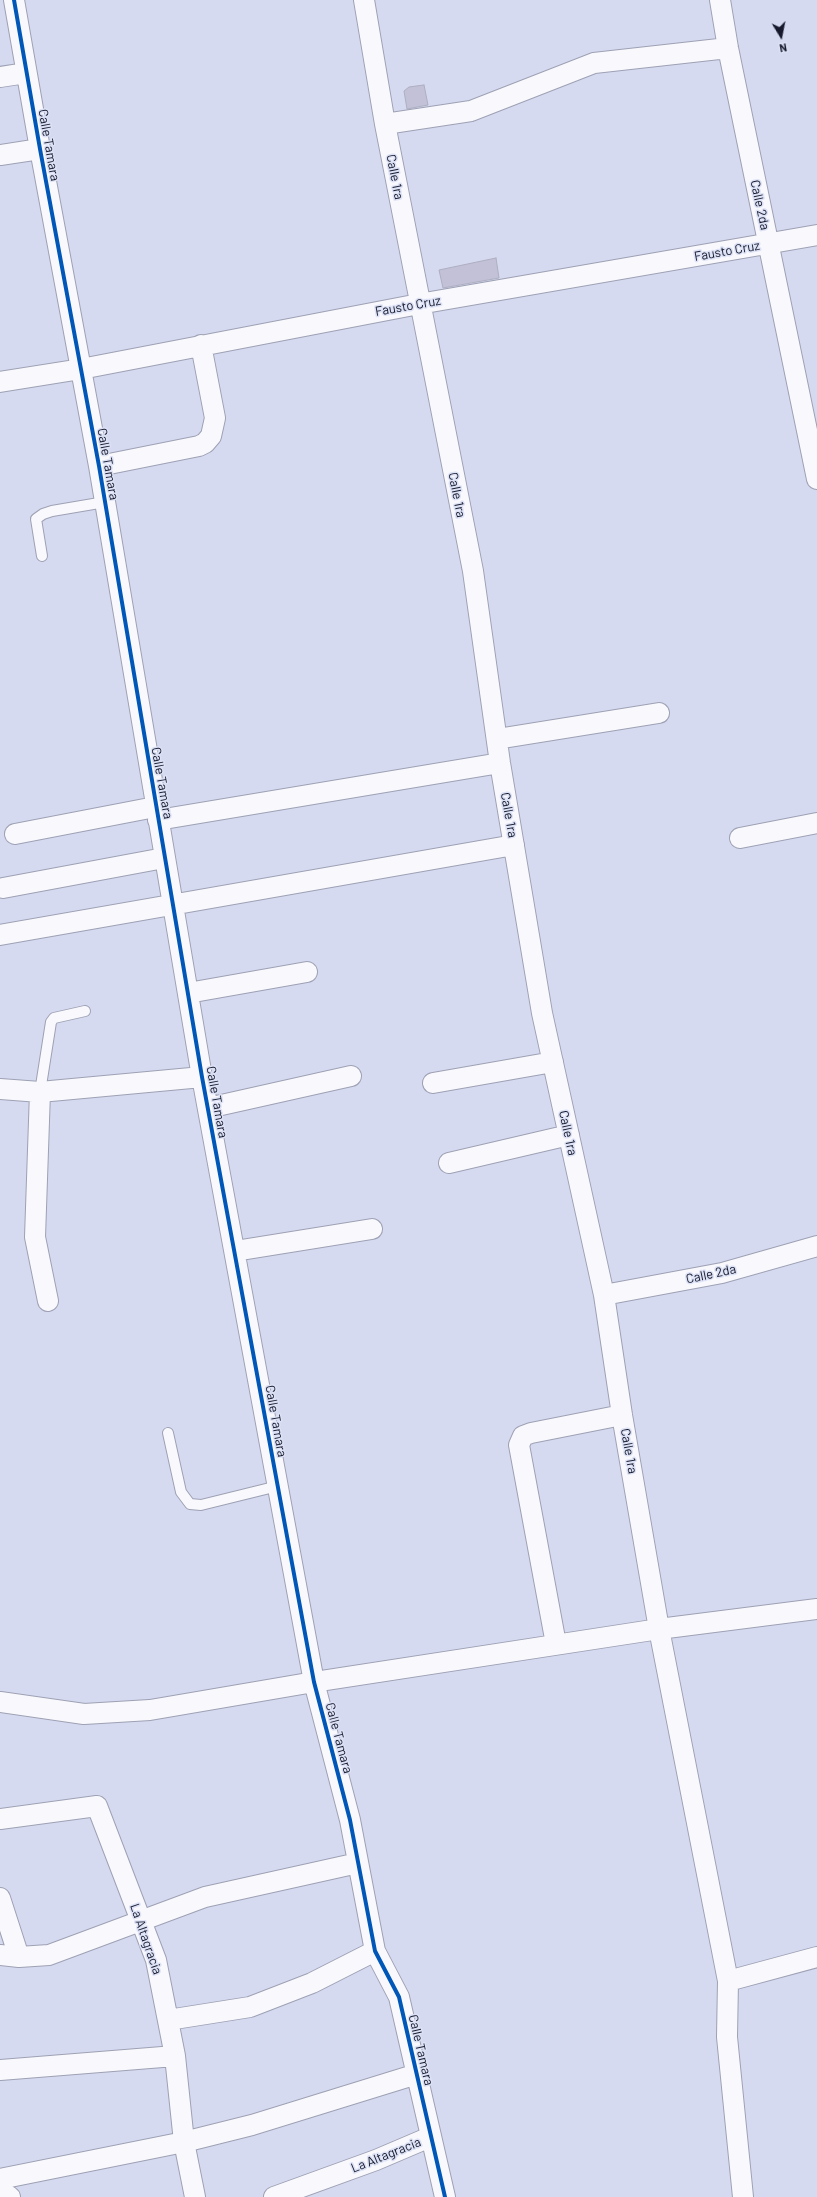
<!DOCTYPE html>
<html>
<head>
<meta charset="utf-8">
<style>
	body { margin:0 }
	#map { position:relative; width:817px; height:2197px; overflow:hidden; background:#d5daf0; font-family:Barlow,sans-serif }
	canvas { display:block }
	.north { position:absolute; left:761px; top:16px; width:40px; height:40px; -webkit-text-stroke:3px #dce1f6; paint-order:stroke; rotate:170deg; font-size:11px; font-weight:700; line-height:16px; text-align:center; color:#16192b }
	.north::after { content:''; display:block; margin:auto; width:14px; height:18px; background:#16192b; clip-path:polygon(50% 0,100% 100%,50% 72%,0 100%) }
</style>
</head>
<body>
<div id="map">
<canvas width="817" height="2197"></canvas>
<div class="north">N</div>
</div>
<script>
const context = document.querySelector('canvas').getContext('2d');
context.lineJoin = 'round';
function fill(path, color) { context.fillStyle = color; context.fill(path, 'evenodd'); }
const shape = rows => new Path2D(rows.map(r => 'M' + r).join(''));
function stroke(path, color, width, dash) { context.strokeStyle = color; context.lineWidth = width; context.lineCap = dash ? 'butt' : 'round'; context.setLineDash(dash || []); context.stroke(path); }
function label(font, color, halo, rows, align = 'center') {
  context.font = font + ' Barlow,sans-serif'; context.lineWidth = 3; context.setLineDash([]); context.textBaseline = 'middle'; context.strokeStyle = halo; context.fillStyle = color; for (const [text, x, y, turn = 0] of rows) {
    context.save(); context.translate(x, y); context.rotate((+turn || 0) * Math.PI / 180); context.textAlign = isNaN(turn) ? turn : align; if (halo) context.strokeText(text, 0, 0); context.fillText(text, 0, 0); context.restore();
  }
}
const building = shape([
	[424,85,428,105,407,109,404,91,409,87,424,85],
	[496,258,499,278,443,288,439,270,496,258]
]);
const service = shape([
	[42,556,36,519,43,514,52,511,105,502],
	[40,1092,51,1022,54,1018,85,1011],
	[168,1433,181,1492,190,1504,201,1505,278,1486]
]);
const minor = shape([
	[14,0,40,149,99,466,202,1077,314,1682,350,1820,375,1951,399,1997,445,2197],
	[364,0,385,124,473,571,500,763,542,1013,604,1295,622,1415,659,1629,728,1981,727,2037,743,2197],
	[720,0,728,48,817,479],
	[0,77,26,73],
	[385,124,471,111,594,63,728,48],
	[0,155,40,149],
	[0,382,81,369,419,304,817,235],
	[99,466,199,446,205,443,211,436,215,418,201,345],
	[497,739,659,713],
	[158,820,500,763],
	[15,834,155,807],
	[740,838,817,823],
	[3,888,164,858],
	[0,935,514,845],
	[188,993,307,972],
	[433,1083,553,1062],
	[0,1089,40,1092,202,1077],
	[40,1092,35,1237,48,1301],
	[208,1108,351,1076],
	[449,1163,569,1135],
	[235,1251,372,1229],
	[604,1295,722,1273,817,1246],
	[556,1644,519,1445,523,1436,531,1433,622,1415],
	[0,1702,84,1714,150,1710,314,1682,659,1629,817,1609],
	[0,1819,97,1806,156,1960,175,2056,184,2142,195,2197],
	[0,1898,19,1957,49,1955,205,1897,358,1863],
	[0,1955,19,1957],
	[728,1981,817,1957],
	[168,2020,250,2007,312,1983,375,1951],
	[0,2070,175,2056],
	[0,2179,184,2142,252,2125,417,2074],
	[0,2190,10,2197],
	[274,2197,376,2160,430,2137]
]);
const cycleway = shape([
	[14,0,40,149,99,466,202,1077,314,1682,350,1820,375,1951,399,1997,445,2197]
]);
const streetNames = [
	["Calle Tamara",49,145,80],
	["Calle 1ra",395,177,79],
	["Calle 2da",760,205,78],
	["Fausto Cruz",727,251,-10],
	["Fausto Cruz",408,306,-10],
	["Calle Tamara",108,464,80],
	["Calle 1ra",457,495,79],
	["Calle Tamara",162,783,80],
	["Calle 1ra",509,815,80],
	["Calle Tamara",217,1102,80],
	["Calle 1ra",568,1133,78],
	["Calle 2da",711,1274,-12],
	["Calle Tamara",276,1421,80],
	["Calle 1ra",629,1451,80],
	["Calle Tamara",339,1738,75],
	["La Altagracia",146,1939,71],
	["Calle Tamara",421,2050,77],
	["La Altagracia",386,2155,-22]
];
fill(building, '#c2c1d7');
stroke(building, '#aeaec1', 1);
stroke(service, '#9ea1b4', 12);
stroke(minor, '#9ea1b4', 22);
stroke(service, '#f9f9fd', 10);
stroke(minor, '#f9f9fd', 20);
stroke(cycleway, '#0057b8', 4);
label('13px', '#16192b', '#dce1f6', streetNames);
</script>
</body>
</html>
